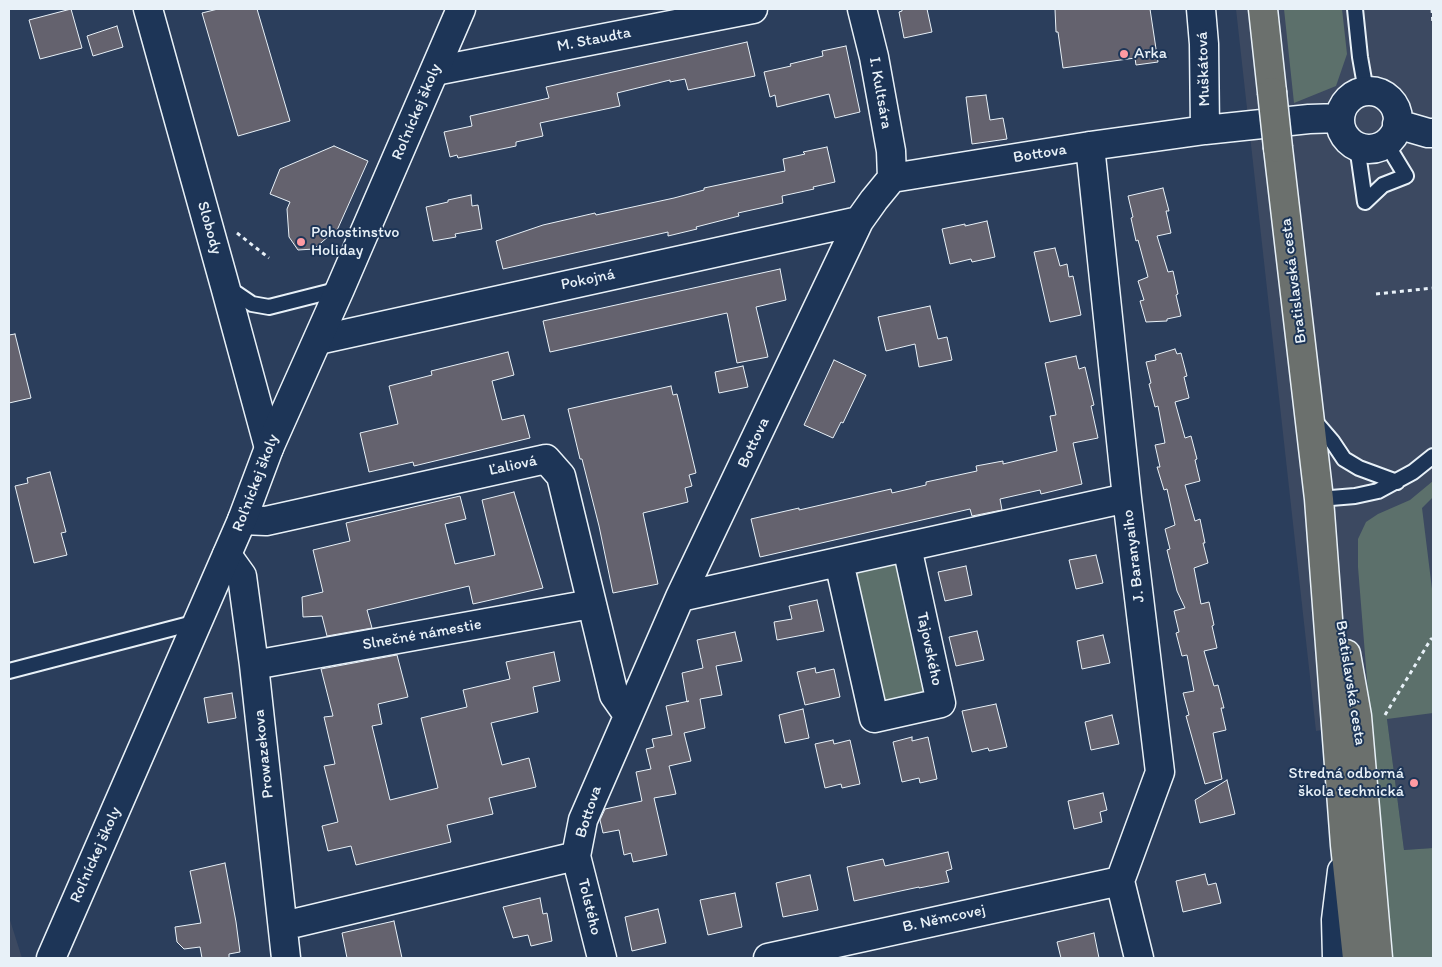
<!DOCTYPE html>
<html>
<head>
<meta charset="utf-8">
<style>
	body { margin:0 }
	#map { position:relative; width:1442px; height:967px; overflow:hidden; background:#2b3e5c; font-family:Itim,sans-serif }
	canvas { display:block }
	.frame { position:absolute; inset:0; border:10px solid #e8f1f8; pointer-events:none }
</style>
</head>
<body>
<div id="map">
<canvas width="1442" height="967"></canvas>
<div class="frame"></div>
</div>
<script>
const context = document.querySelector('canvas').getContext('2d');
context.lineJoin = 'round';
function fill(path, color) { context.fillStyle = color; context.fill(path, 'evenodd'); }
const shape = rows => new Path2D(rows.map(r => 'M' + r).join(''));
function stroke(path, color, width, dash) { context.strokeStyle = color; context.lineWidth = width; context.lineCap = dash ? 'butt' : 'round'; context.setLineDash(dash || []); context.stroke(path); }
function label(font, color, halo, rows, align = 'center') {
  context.font = font + ' Itim,sans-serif'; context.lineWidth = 4; context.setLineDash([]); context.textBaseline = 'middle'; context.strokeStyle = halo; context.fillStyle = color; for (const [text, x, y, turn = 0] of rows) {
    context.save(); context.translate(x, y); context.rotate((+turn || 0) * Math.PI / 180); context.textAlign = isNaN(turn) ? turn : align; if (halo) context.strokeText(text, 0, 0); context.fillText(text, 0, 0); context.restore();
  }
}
const built = shape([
	[1236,9,1433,9,1433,848,1404,850,1387,719,1316,731],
	[9,917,22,958,9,958]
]);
const green = shape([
	[1284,9,1342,9,1347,54,1336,86,1294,103],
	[1433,481,1433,497,1422,508,1433,597,1433,713,1387,719,1404,850,1433,848,1433,958,1387,958,1374,822,1368,692,1358,567,1358,539,1366,522,1378,514,1410,500],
	[902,563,932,694,886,705,856,573]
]);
const building = shape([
	[71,9,82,48,40,59,29,20,71,9],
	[218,9,257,9,290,121,238,136,202,13,218,9],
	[902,9,927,9,932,32,904,38,899,12,902,11,902,9],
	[1055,9,1150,9,1158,62,1136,65,1135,58,1063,68,1058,32,1056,32,1055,9],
	[117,26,123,47,93,56,87,36,117,26],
	[747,42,755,76,688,90,685,79,670,82,670,80,617,93,620,106,540,123,543,136,516,142,516,146,458,158,457,155,450,157,444,132,472,126,470,116,549,98,546,87,747,42],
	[846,46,860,112,835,118,829,94,777,107,775,95,770,97,764,72,791,66,790,64,823,56,822,51,846,46],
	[986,95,990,120,1003,118,1007,139,972,144,966,97,986,95],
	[334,146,368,161,334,237,330,235,314,249,298,250,289,237,287,209,290,202,270,194,280,169,334,146],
	[827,147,835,182,813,187,814,189,782,196,783,203,738,213,739,216,696,227,697,229,668,236,668,232,503,269,496,241,543,225,595,213,596,215,674,198,704,190,704,188,785,171,783,159,805,154,803,152,827,147],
	[1163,188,1169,211,1166,211,1171,233,1157,236,1168,272,1173,271,1178,294,1176,295,1181,316,1167,319,1167,321,1146,322,1140,301,1144,300,1138,281,1148,277,1138,240,1136,241,1131,218,1133,217,1128,196,1163,188],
	[471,195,472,206,478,205,482,229,455,234,456,237,433,241,426,207,448,202,448,200,471,195],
	[987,221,995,257,972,262,971,259,950,264,942,229,965,224,965,226,987,221],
	[1055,248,1060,266,1067,264,1069,277,1073,276,1081,315,1050,322,1034,252,1055,248],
	[780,269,786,300,756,307,768,357,737,363,727,313,550,352,543,321,780,269],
	[930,306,938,339,947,337,952,360,919,367,915,344,886,351,878,317,930,306],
	[15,334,31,398,9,403,9,335,15,334],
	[1175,349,1177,354,1181,353,1187,376,1184,377,1189,398,1175,402,1185,438,1191,436,1197,459,1195,460,1200,481,1185,485,1195,521,1200,519,1205,543,1203,543,1208,563,1194,568,1201,604,1209,602,1214,625,1212,626,1217,648,1204,651,1214,686,1218,685,1224,708,1221,708,1226,730,1213,733,1222,779,1205,784,1186,716,1189,715,1183,693,1194,691,1187,655,1182,656,1176,633,1179,632,1174,611,1185,608,1177,591,1167,550,1170,549,1165,529,1175,525,1167,489,1164,490,1157,467,1160,467,1155,445,1165,443,1158,406,1155,407,1149,384,1151,383,1146,362,1156,360,1155,355,1175,349],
	[508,352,514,375,492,381,502,420,524,415,530,438,414,466,413,462,369,472,360,433,398,424,389,386,432,375,431,371,508,352],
	[1076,356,1079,369,1085,367,1094,405,1091,406,1098,438,1073,443,1082,484,1041,494,1040,490,1000,499,1002,510,972,516,970,509,760,557,751,519,799,508,799,510,891,489,892,493,926,485,926,482,977,471,976,466,1003,461,1003,464,1057,451,1050,416,1056,415,1045,363,1076,356],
	[834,360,866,375,843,423,841,422,833,438,804,425,834,360],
	[743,366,748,387,719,393,715,372,743,366],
	[671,386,673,395,677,394,696,473,689,475,692,486,685,488,688,502,643,513,658,584,613,593,599,526,582,459,580,459,568,409,671,386],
	[50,472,66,532,61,533,67,555,34,563,15,486,28,483,27,478,50,472],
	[514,492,543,588,473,604,469,586,367,610,372,628,327,636,322,616,303,617,302,597,323,592,313,550,350,541,346,523,460,496,466,519,445,524,455,564,495,555,482,500,514,492],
	[1096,555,1103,583,1076,589,1069,560,1096,555],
	[966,566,972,595,945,601,938,572,966,566],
	[817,600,824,631,777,640,774,622,792,619,789,606,817,600],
	[977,631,984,660,956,666,949,637,977,631],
	[735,632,742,661,716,666,722,695,700,699,705,728,684,733,691,761,669,766,676,794,654,798,667,855,633,862,631,853,624,855,619,830,603,833,600,820,605,809,642,801,636,772,651,769,646,749,654,747,652,739,672,735,666,706,689,701,687,702,682,673,703,668,697,640,735,632],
	[1103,635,1110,663,1082,669,1077,641,1103,635],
	[554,652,560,681,533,687,538,712,491,723,502,765,529,758,536,787,489,798,493,814,447,825,451,842,356,865,351,846,328,851,322,826,338,822,324,766,335,764,324,717,333,716,321,669,397,655,408,697,378,704,382,724,372,726,390,800,438,788,421,718,467,707,463,690,510,679,506,662,554,652],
	[815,668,816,673,834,669,840,697,805,705,797,672,815,668],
	[232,693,236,718,208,723,204,698,232,693],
	[996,704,1007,747,989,751,988,748,972,752,962,711,996,704],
	[803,709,809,738,785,743,779,715,803,709],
	[1112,715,1119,744,1091,750,1085,722,1112,715],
	[912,737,912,741,928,737,937,779,920,783,919,778,902,782,893,742,912,737],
	[833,740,834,744,850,740,860,784,842,788,841,784,825,788,815,744,833,740],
	[1227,780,1235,814,1200,823,1195,800,1227,780],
	[1103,793,1107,810,1100,812,1102,822,1074,829,1068,801,1103,793],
	[948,852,952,869,946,871,949,882,919,888,919,887,854,901,847,867,883,859,885,866,948,852],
	[225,863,236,922,240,952,229,954,229,958,202,958,200,947,184,949,177,942,175,927,201,923,190,871,225,863],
	[1205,874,1208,885,1216,883,1221,903,1183,912,1176,881,1205,874],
	[810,875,818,910,783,917,776,883,810,875],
	[735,893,742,927,708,935,700,900,735,893],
	[540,898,543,914,547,913,552,941,531,946,528,935,513,938,503,907,540,898],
	[658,909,666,943,632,951,625,917,658,909],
	[394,921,402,958,347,958,342,933,394,921],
	[1094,933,1099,958,1061,958,1057,942,1094,933]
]);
const path = shape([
	[1432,9,1433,25],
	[237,233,269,258],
	[1376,294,1433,288],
	[1385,715,1431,639,1433,639]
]);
const service = shape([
	[1355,9,1360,57,1366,91],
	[1357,146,1365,202],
	[1365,202,1383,185,1406,176,1386,143],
	[227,287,252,304,269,307,340,289],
	[1314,420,1332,441,1344,459,1359,468,1397,482],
	[1319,499,1355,496,1378,491,1413,472,1433,456],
	[9,671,197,622]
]);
const minor = shape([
	[148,9,225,286,269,448],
	[862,9,874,57,891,151,892,178],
	[1201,9,1204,44,1205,130],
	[435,71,753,9],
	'1340 120a29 29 0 1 1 58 0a29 29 0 1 1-58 0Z',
	[1397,124,1428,133,1433,133],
	[1090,146,1127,498,1160,772,1120,881,1139,958],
	[318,340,859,221],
	[242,520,266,521,546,459,561,476,614,695,628,715],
	[227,555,242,576,254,665,286,958],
	[839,562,874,718,941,703,907,547],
	[680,597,1127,498],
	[254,665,591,604],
	[576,856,602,958],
	[283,926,576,856,583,820,680,597,859,221,874,200,892,178,1090,146,1205,130,1309,119,1340,118],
	[768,958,1120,881],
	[1337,958,1336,920,1342,871]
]);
const secondary = shape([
	[51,958,242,520,269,448,340,289,461,9]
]);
const primary = shape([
	[1263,9,1272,92],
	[1278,148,1319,499,1345,845,1357,958],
	[1346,654,1357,716,1378,958]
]);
const primaryBridge = shape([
	[1272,92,1278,148]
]);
const markers = [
	[1124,54,5,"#ff9aa2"],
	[301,242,5,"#ff9aa2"],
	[1414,783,5,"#ff9aa2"]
];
const streetNames = [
	["M. Staudta",594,40,-11],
	["Muškátová",1204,69,-92],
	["I. Kultsára",880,93,80],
	["Roľníckej školy",417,112,-67],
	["Bottova",1040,154,-9],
	["Slobody",209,228,74],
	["Pokojná",588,280,-12],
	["Bratislavská cesta",1294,281,-97],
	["Bottova",754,443,-65],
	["Ľaliová",513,466,-12],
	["Roľníckej školy",256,483,-69],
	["J. Baranyaiho",1134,556,-97],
	["Slnečné námestie",422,635,-10],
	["Tajovského",929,649,78],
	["Bratislavská cesta",1350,683,81],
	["Prowazekova",264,754,-96],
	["Bottova",589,812,-72],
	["Roľníckej školy",96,855,-66],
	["Tolstého",589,907,76],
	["B. Němcovej",944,919,-12]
];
const poiNames = [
	["Arka",1134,54],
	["Pohostinstvo",311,233],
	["Holiday",311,251],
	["Stredná odborná",1404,774,"right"],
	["škola technická",1404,792,"right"]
];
fill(built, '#3c4961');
fill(green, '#5c706b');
fill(building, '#64626e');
stroke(building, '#e8f1f8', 1);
stroke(service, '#e8f1f8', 18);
stroke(minor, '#e8f1f8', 31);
stroke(secondary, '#e8f1f8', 31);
stroke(primary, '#e8f1f8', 31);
stroke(path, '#e8f1f8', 3, [4, 4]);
stroke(service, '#1d3557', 14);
stroke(minor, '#1d3557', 28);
stroke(secondary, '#1d3557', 28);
stroke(primary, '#6b706d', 28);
stroke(primaryBridge, '#e8f1f8', 31, []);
stroke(primaryBridge, '#6b706d', 28);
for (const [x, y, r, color] of markers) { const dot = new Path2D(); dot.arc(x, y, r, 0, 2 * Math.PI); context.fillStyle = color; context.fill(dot); stroke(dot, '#1d3557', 2); }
label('16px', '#e8f1f8', '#1d3557', streetNames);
label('16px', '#e8f1f8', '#1d3557', poiNames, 'left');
</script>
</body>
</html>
